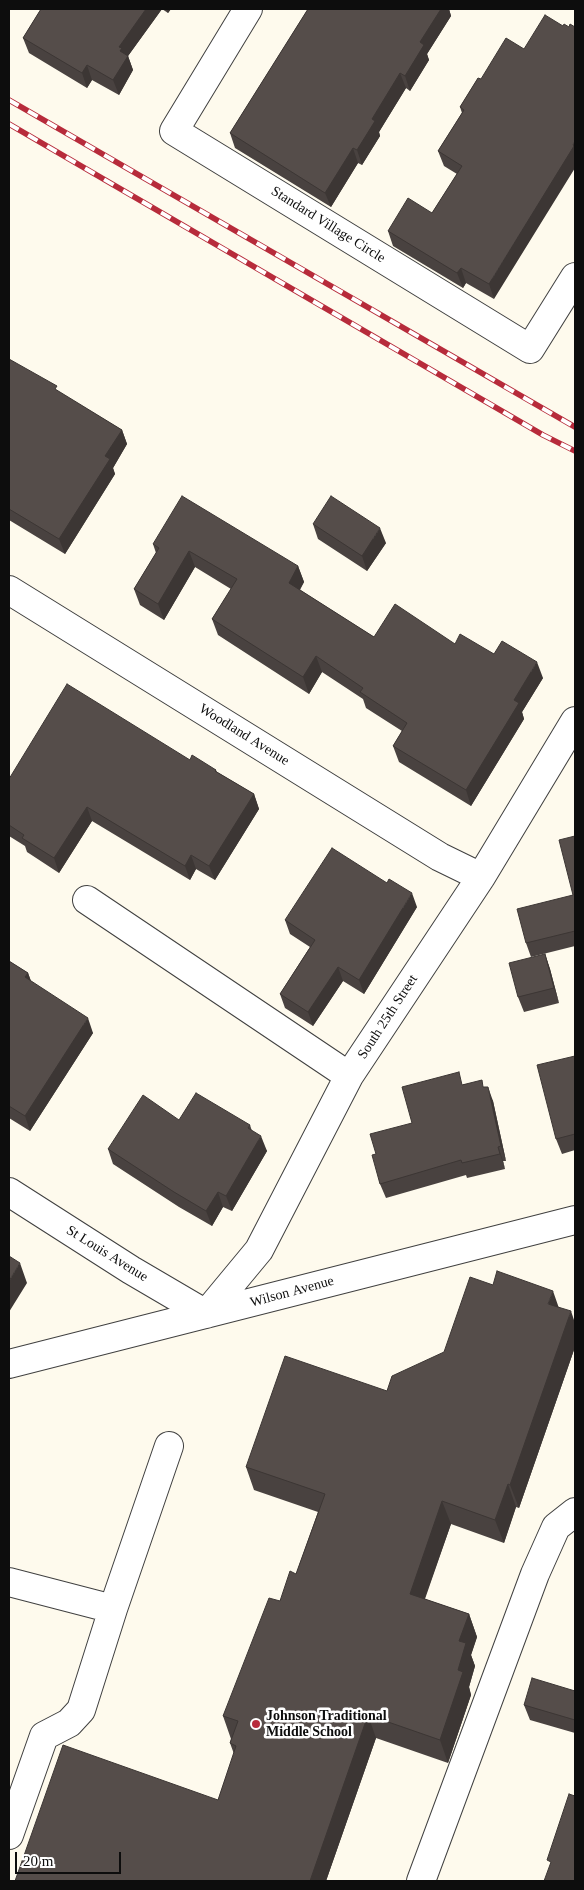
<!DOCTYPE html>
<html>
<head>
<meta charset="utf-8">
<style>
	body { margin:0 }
	#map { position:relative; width:584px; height:1890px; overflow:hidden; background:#fefaed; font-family:"Times New Roman",serif }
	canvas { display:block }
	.frame { position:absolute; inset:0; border:10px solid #0d0d0d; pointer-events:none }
	.scale { position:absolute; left:15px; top:1852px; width:106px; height:22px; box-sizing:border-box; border:2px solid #0d0d0d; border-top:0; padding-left:6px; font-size:15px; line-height:18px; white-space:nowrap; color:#0d0d0d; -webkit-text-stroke:4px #fff; paint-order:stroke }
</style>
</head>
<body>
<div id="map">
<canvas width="584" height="1890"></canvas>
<div class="frame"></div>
<div class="scale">20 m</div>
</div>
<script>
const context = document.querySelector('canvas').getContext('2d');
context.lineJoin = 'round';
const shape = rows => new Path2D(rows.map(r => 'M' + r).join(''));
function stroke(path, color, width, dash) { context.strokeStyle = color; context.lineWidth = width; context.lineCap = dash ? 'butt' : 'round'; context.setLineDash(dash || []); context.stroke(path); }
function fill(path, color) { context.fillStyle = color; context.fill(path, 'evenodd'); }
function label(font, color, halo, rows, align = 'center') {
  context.font = font + ' "Times New Roman",serif'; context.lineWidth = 5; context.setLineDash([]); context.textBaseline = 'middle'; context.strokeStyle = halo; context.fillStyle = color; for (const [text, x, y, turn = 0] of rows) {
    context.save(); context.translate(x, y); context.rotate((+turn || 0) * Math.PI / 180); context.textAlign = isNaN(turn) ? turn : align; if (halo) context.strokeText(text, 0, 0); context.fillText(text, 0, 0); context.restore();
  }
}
const minor = shape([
	[248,9,174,131,530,349,575,277],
	[9,590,440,857,481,877],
	[87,900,349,1076],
	[9,1192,131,1270,206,1314,259,1250,349,1076,481,877,575,721],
	[9,1364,575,1220],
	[9,1582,113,1609],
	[9,1835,44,1736,69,1723,81,1710,113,1609,169,1446],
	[421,1881,535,1574,556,1527,575,1512]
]);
const rail = shape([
	[9,100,575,427],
	[9,124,543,435,575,451]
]);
const wall = shape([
	[41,9,171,9,168,13,162,9,128,56,133,70,119,95,92,80,87,88,29,53,23,38],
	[308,9,449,9,451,16,427,54,429,60,410,91,406,88,379,132,380,136,362,165,358,163,331,207,235,148,230,133],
	[478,78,494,299,466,283,463,288,393,246,388,231,432,213,457,174,444,166,438,151,462,113,460,107],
	[9,359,59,392,122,430,127,444,113,468,115,474,65,554,9,520],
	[313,524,386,543,367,571,318,539],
	[153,544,298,566,304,582,300,590,374,637,455,644,494,654,543,678,522,712,524,719,471,806,399,762,393,746,402,731,366,708,363,699,322,672,309,694,218,635,212,619,231,589,195,567,164,620,140,605,134,589,156,553],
	[190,760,216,770,217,772,254,794,259,809,215,880,196,869,190,880,92,821,59,873,27,852,25,846,9,836,9,779],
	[575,836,575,946,531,957,526,943,573,895],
	[417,907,364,994,343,981,313,1026,285,1008,280,994,310,947,290,934,285,920],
	[545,954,550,969,559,1003,524,1012,518,997],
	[9,961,28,973,31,981,93,1033,30,1131,9,1118],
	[575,1056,575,1150,562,1154,556,1139],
	[464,1084,484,1087,493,1101,506,1161,503,1161,505,1169,467,1178,466,1175,386,1198,380,1184,376,1154,412,1123],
	[179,1120,250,1125,252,1131,267,1151,232,1211,223,1207,212,1226,179,1207,113,1164,108,1149],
	[558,1307,575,1323,575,1347,519,1508,516,1507,504,1543,451,1524,425,1599,469,1614,477,1637,471,1655,475,1666,469,1687,471,1695,448,1763,376,1738,326,1881,15,1881,218,1800,234,1754,230,1743,231,1739,223,1716,280,1601,296,1574,318,1512,254,1490,246,1467,387,1391],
	[575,1691,575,1733,530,1720,524,1705]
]);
const shadedWall = shape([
	[146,9,162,9,128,56,133,70,119,95,113,80,119,47],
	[166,9,171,9,168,13],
	[441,9,449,9,451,16,427,54,429,60,410,91,405,76,420,42],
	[87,65,92,80,87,88,82,73],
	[400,73,406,88,379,132,380,136,362,165,357,150,372,119],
	[575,141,575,168,494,299,489,284],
	[353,148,358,163,331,207,325,193],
	[461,268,466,283,463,288,457,273],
	[122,430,127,444,113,468,115,474,65,554,59,539,105,456],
	[380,528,386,543,367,571,362,556],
	[189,551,195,567,164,620,158,604],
	[298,566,304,582,294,599,289,583],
	[316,656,322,672,309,694,303,677],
	[537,662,543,678,522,712,524,719,471,806,466,790,514,700],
	[254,794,259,809,215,880,209,866],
	[87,807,92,821,59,873,54,858],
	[191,855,196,869,190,880,185,866],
	[412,893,417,907,364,994,359,980],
	[545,954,550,969,559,1003,554,988],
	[338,967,343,981,313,1026,308,1012],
	[28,973,33,987,25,977],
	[88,1018,93,1033,30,1131,25,1116],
	[488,1087,493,1101,506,1161,501,1146],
	[261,1136,267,1151,232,1211,226,1196],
	[498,1147,503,1161,505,1169,500,1154],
	[218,1192,223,1207,212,1226,206,1211],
	[20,1263,27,1283,9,1312,9,1281],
	[553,1291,561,1314,548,1304],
	[571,1311,575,1323,575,1347,519,1508,510,1485],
	[508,1484,516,1507,504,1543,495,1520],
	[442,1501,451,1524,418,1617,410,1594],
	[469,1614,477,1637,471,1655,475,1666,469,1687,471,1695,448,1763,440,1740,459,1641],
	[368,1715,376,1738,326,1881,310,1881]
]);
const building = shape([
	[41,9,146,9,119,47,122,48,120,51,128,56,113,80,87,65,82,73,23,38,41,9],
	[308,9,441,9,420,42,424,45,405,76,400,73,372,119,375,121,357,150,353,148,325,193,230,133,308,9],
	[545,15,563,26,564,24,569,27,570,24,575,27,575,141,573,145,574,146,489,284,461,268,457,273,388,231,408,198,432,213,462,166,438,151,464,110,460,107,478,78,481,79,506,38,524,49,545,15],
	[9,359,57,386,55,389,122,430,105,456,110,459,59,539,9,509,9,359],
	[182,496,298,566,289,583,374,637,395,604,455,644,460,634,494,654,502,641,537,662,514,700,519,703,466,790,393,746,407,723,360,692,363,688,316,656,303,677,212,619,237,579,189,551,158,604,134,589,159,548,153,544,182,496],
	[331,496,380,528,362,556,313,524,331,496],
	[67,684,190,760,192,755,216,770,215,771,254,794,209,866,191,855,185,866,87,807,54,858,22,838,24,835,9,825,9,779,67,684],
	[575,836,575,931,526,943,517,909,573,895,559,840,575,836],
	[332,848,387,883,389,879,412,893,359,980,338,967,308,1012,280,994,315,940,285,920,332,848],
	[545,954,554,988,518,997,509,963,545,954],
	[9,961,28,973,25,977,88,1018,25,1116,9,1106,9,961],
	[575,1056,575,1134,556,1139,537,1065,575,1056],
	[459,1072,462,1085,482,1080,483,1087,488,1087,501,1146,498,1147,500,1154,462,1163,461,1160,380,1184,372,1155,376,1154,370,1134,412,1123,402,1087,459,1072],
	[196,1093,250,1125,248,1128,261,1136,226,1196,218,1192,206,1211,174,1192,108,1149,143,1095,179,1120,196,1093],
	[9,1256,20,1263,9,1281,9,1256],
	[497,1271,553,1291,548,1304,571,1311,510,1485,508,1484,495,1520,442,1501,410,1594,469,1614,459,1641,466,1643,458,1670,463,1672,440,1740,368,1715,310,1881,15,1881,63,1745,218,1800,236,1746,230,1743,238,1721,223,1716,269,1598,280,1601,290,1571,296,1574,325,1494,246,1467,285,1356,387,1391,392,1376,444,1352,470,1277,493,1285,497,1271],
	[532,1678,575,1691,575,1720,524,1705,532,1678],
	[569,1794,575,1796,575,1881,544,1881,551,1862,547,1860,569,1794]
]);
const markers = [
	[256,1724,5,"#b72b3b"]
];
const streetNames = [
	["Standard Village Circle",328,225,32],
	["Woodland Avenue",244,735,32],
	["South 25th Street",388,1017,-57],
	["St Louis Avenue",107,1254,32],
	["Wilson Avenue",292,1292,-15]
];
const poiNames = [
	["Johnson Traditional",266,1716],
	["Middle School",266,1732]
];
stroke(minor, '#404040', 30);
stroke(minor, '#fff', 28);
stroke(rail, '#b72b3b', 5.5);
stroke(rail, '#fff', 4, [11]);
fill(wall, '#494240');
fill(shadedWall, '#3c3634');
fill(building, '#554d4a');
stroke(building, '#3c3634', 1);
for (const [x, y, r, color] of markers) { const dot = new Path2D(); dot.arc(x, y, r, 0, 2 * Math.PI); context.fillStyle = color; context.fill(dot); stroke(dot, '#fff', 2); }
label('14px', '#0d0d0d', '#fff', streetNames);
label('bold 14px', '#0d0d0d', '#fff', poiNames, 'left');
</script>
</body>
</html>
